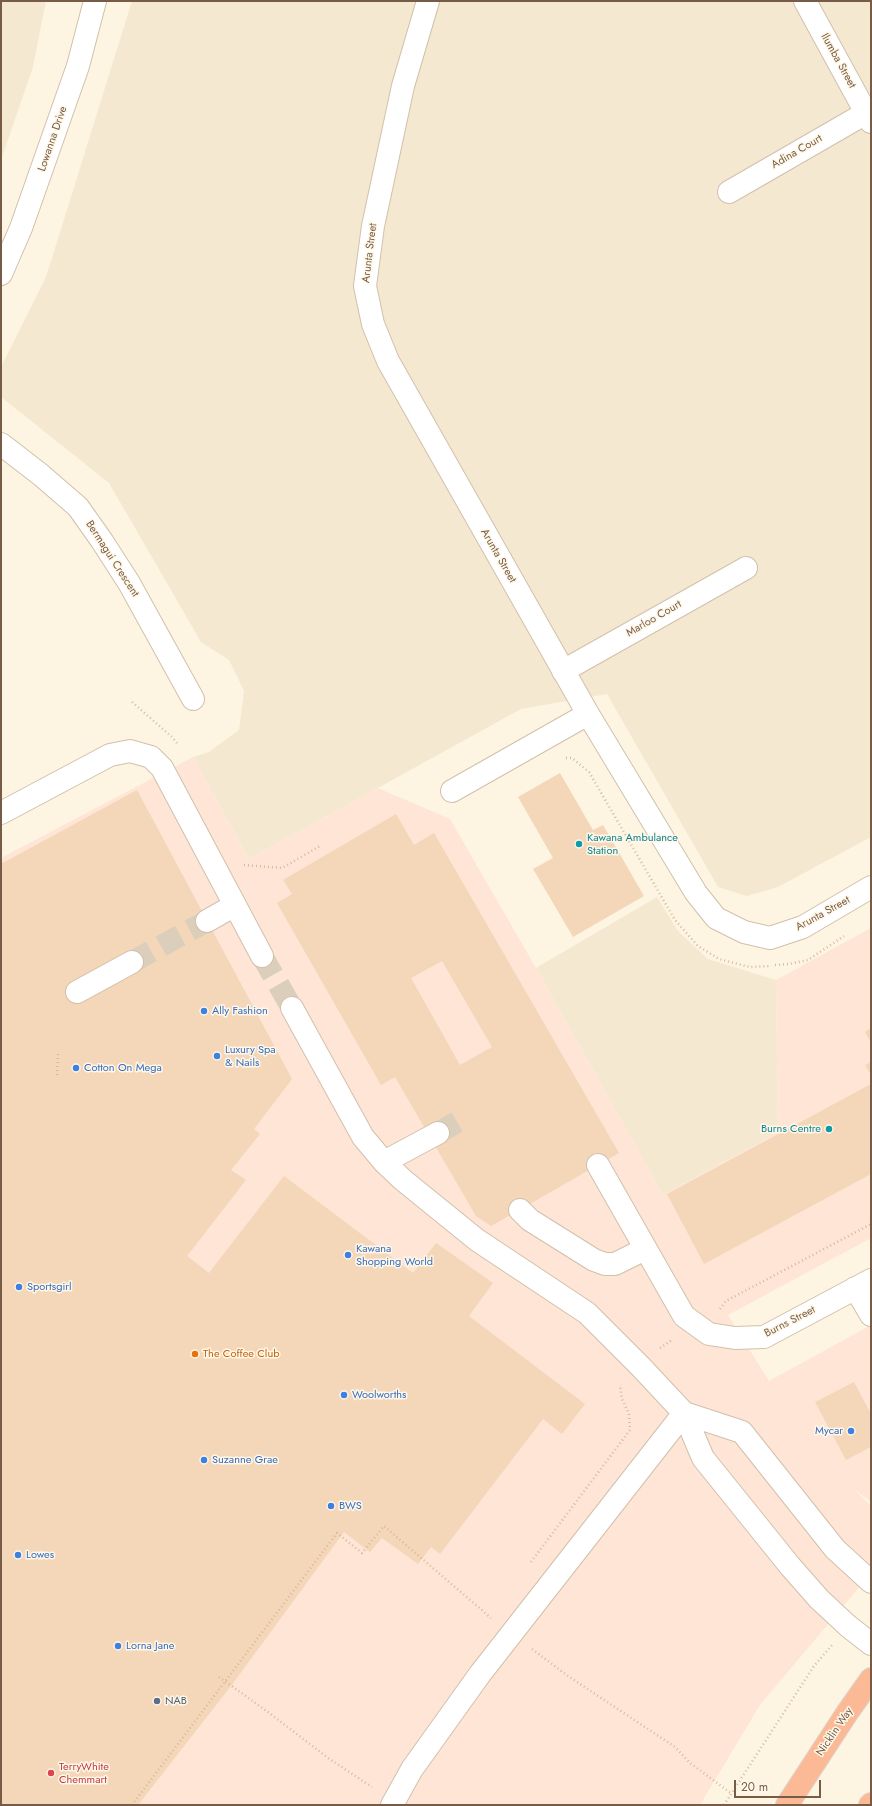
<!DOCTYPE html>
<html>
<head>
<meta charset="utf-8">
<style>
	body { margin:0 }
	#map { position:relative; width:872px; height:1806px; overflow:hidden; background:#fdf5e2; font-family:Jost,sans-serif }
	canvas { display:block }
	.frame { position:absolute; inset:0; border:2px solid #765c47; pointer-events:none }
	.scale { position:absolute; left:734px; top:1780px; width:87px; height:18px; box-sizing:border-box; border:2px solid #765c47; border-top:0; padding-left:5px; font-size:12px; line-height:14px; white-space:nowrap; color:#765c47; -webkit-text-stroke:3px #fff8e9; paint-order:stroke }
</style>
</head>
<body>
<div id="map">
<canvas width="872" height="1806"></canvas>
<div class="frame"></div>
<div class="scale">20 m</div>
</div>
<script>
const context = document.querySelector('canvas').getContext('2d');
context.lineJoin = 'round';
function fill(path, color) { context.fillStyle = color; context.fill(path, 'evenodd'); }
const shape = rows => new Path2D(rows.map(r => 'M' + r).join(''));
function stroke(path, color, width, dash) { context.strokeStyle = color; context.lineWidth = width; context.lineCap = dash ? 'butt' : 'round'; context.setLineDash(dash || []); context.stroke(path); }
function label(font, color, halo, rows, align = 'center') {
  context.font = font + ' Jost,sans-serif'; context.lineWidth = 3; context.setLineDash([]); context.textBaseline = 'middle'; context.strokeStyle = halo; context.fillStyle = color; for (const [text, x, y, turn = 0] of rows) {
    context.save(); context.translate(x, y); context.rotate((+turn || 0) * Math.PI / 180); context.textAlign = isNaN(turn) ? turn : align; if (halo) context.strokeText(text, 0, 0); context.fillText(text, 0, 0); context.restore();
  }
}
const residential = shape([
	[1,1,46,1,33,67,1,160],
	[132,1,871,1,871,837,778,887,747,896,718,887,607,694,521,709,249,859,193,757,209,752,239,730,244,691,229,660,201,642,109,483,1,397,1,367,46,277],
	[657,897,678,931,708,959,776,980,778,1133,663,1195,536,968]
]);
const commercial = shape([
	[193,757,249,859,378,788,450,819,536,968,663,1195,778,1133,776,980,871,928,871,1238,728,1315,769,1381,871,1325,871,1502,853,1488,871,1506,871,1573,760,1705,700,1805,1,1805,1,858]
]);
const building = shape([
	[560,773,593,830,603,825,644,896,573,937,533,869,553,858,518,797],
	[137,790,292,1079,254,1129,260,1134,231,1170,246,1180,187,1256,209,1273,284,1176,413,1273,436,1243,493,1283,469,1316,585,1404,562,1434,543,1419,440,1554,431,1547,418,1564,382,1538,370,1552,344,1532,231,1686,138,1805,1,1805,1,864],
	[396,814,414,845,434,833,619,1153,491,1226,476,1216,395,1077,381,1085,277,903,292,894,283,880],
	[442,961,492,1047,460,1065,411,978],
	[871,1028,871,1043,865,1032],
	[871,1062,871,1075,865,1065],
	[871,1084,871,1174,704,1264,667,1194],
	[854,1382,871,1414,871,1447,846,1460,815,1402]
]);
const minorTunnel = shape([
	[262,956,292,1008],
	[132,962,207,921],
	[438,1133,464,1118]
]);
const path = shape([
	[132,702,172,737,177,743],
	[566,758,572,758,589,772,675,920,698,946,719,959,750,967,770,966],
	[244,865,282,868,320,846],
	[775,965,789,964,808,960,844,936],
	[57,1075,58,1054],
	[720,1309,726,1301,871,1224],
	[660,1348,672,1340],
	[531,1562,630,1430,629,1414,622,1399,620,1386,621,1385],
	[532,1649,568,1676,675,1747,690,1763,732,1794],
	[219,1677,268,1712,328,1758,372,1787],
	[132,1805,337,1533,362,1553,384,1526,491,1618],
	[724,1805,814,1666,832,1645]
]);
const minor = shape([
	[428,1,403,86,373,226,365,286,373,324,388,361,588,714,696,893,716,918,744,932,770,938,803,927,871,887],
	[805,1,871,122],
	[729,192,866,113],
	[1,274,21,228,78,66,95,1],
	[1,444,41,475,78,507,102,541,129,583,193,699],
	[563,671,746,568],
	[452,791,588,714],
	[1,813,110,755,130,751,151,757,162,768,262,956],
	[207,921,235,905],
	[77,992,132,962],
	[292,1008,363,1137,384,1162,403,1180,477,1240,587,1313,640,1366,684,1413,703,1458,790,1566,819,1599,848,1626,871,1644],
	[384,1162,438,1133],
	[598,1165,684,1316,709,1334,735,1338,764,1337,871,1280],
	[520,1210,530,1220,594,1260,605,1264,615,1264,645,1249],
	[855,1288,871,1315],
	[684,1413,742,1432,835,1549,871,1582],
	[392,1805,412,1769,480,1674,684,1413]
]);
const highway = shape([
	[787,1805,847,1713,871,1679],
	[870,1805,871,1804]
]);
const markers = [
	[579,844,4,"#0f9aa8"],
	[204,1011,4,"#3f7fe0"],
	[217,1056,4,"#3f7fe0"],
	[76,1068,4,"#3f7fe0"],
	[829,1129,4,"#0f9aa8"],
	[348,1255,4,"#3f7fe0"],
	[19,1287,4,"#3f7fe0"],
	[195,1354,4,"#e8710a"],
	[344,1395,4,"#3f7fe0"],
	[851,1431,4,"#3f7fe0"],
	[204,1460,4,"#3f7fe0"],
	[331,1506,4,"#3f7fe0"],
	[18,1555,4,"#3f7fe0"],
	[118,1646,4,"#3f7fe0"],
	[157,1701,4,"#5c6f8a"],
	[51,1773,4,"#e0444e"]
];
const streetNames = [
	["Ilumba Street",838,61,61],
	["Lowanna Drive",53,139,-71],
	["Adina Court",797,152,-30],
	["Arunta Street",370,253,-83],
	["Arunta Street",498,556,60],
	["Bermagui Crescent",112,559,57],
	["Marloo Court",654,619,-30],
	["Arunta Street",823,914,-29],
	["Burns Street",790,1322,-27],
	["Nicklin Way",835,1732,-56]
];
const cultureNames = [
	["Kawana Ambulance",587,838],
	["Station",587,851],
	["Burns Centre",821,1129,"right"]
];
const shopNames = [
	["Ally Fashion",212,1011],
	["Luxury Spa",225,1050],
	["& Nails",225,1063],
	["Cotton On Mega",84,1068],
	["Kawana",356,1249],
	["Shopping World",356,1262],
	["Sportsgirl",27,1287],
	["Woolworths",352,1395],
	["Mycar",843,1431,"right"],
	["Suzanne Grae",212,1460],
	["BWS",339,1506],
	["Lowes",26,1555],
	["Lorna Jane",126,1646]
];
const foodNames = [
	["The Coffee Club",203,1354]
];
const serviceNames = [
	["NAB",165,1701]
];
const healthNames = [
	["TerryWhite",59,1767],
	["Chemmart",59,1780]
];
fill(residential, '#f5e8d0');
fill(commercial, '#fee5d5');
fill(building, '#f4d6b8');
stroke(minorTunnel, '#dbcfbb', 22, [22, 11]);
stroke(minor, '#d1c0ab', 24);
stroke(highway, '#ded8d3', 24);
stroke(path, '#d9b99b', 2.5, [1, 3]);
stroke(minor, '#fff', 22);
stroke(highway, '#fbb995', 22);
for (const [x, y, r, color] of markers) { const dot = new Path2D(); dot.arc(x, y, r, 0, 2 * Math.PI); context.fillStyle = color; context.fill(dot); stroke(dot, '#fff8e9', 1.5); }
label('11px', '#765c47', '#fff8e9', streetNames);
label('11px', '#0d838f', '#fff8e9', cultureNames, 'left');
label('11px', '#366cbe', '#fff8e9', shopNames, 'left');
label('11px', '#c56008', '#fff8e9', foodNames, 'left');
label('11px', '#4e5e75', '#fff8e9', serviceNames, 'left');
label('11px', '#be3a42', '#fff8e9', healthNames, 'left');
</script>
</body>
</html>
